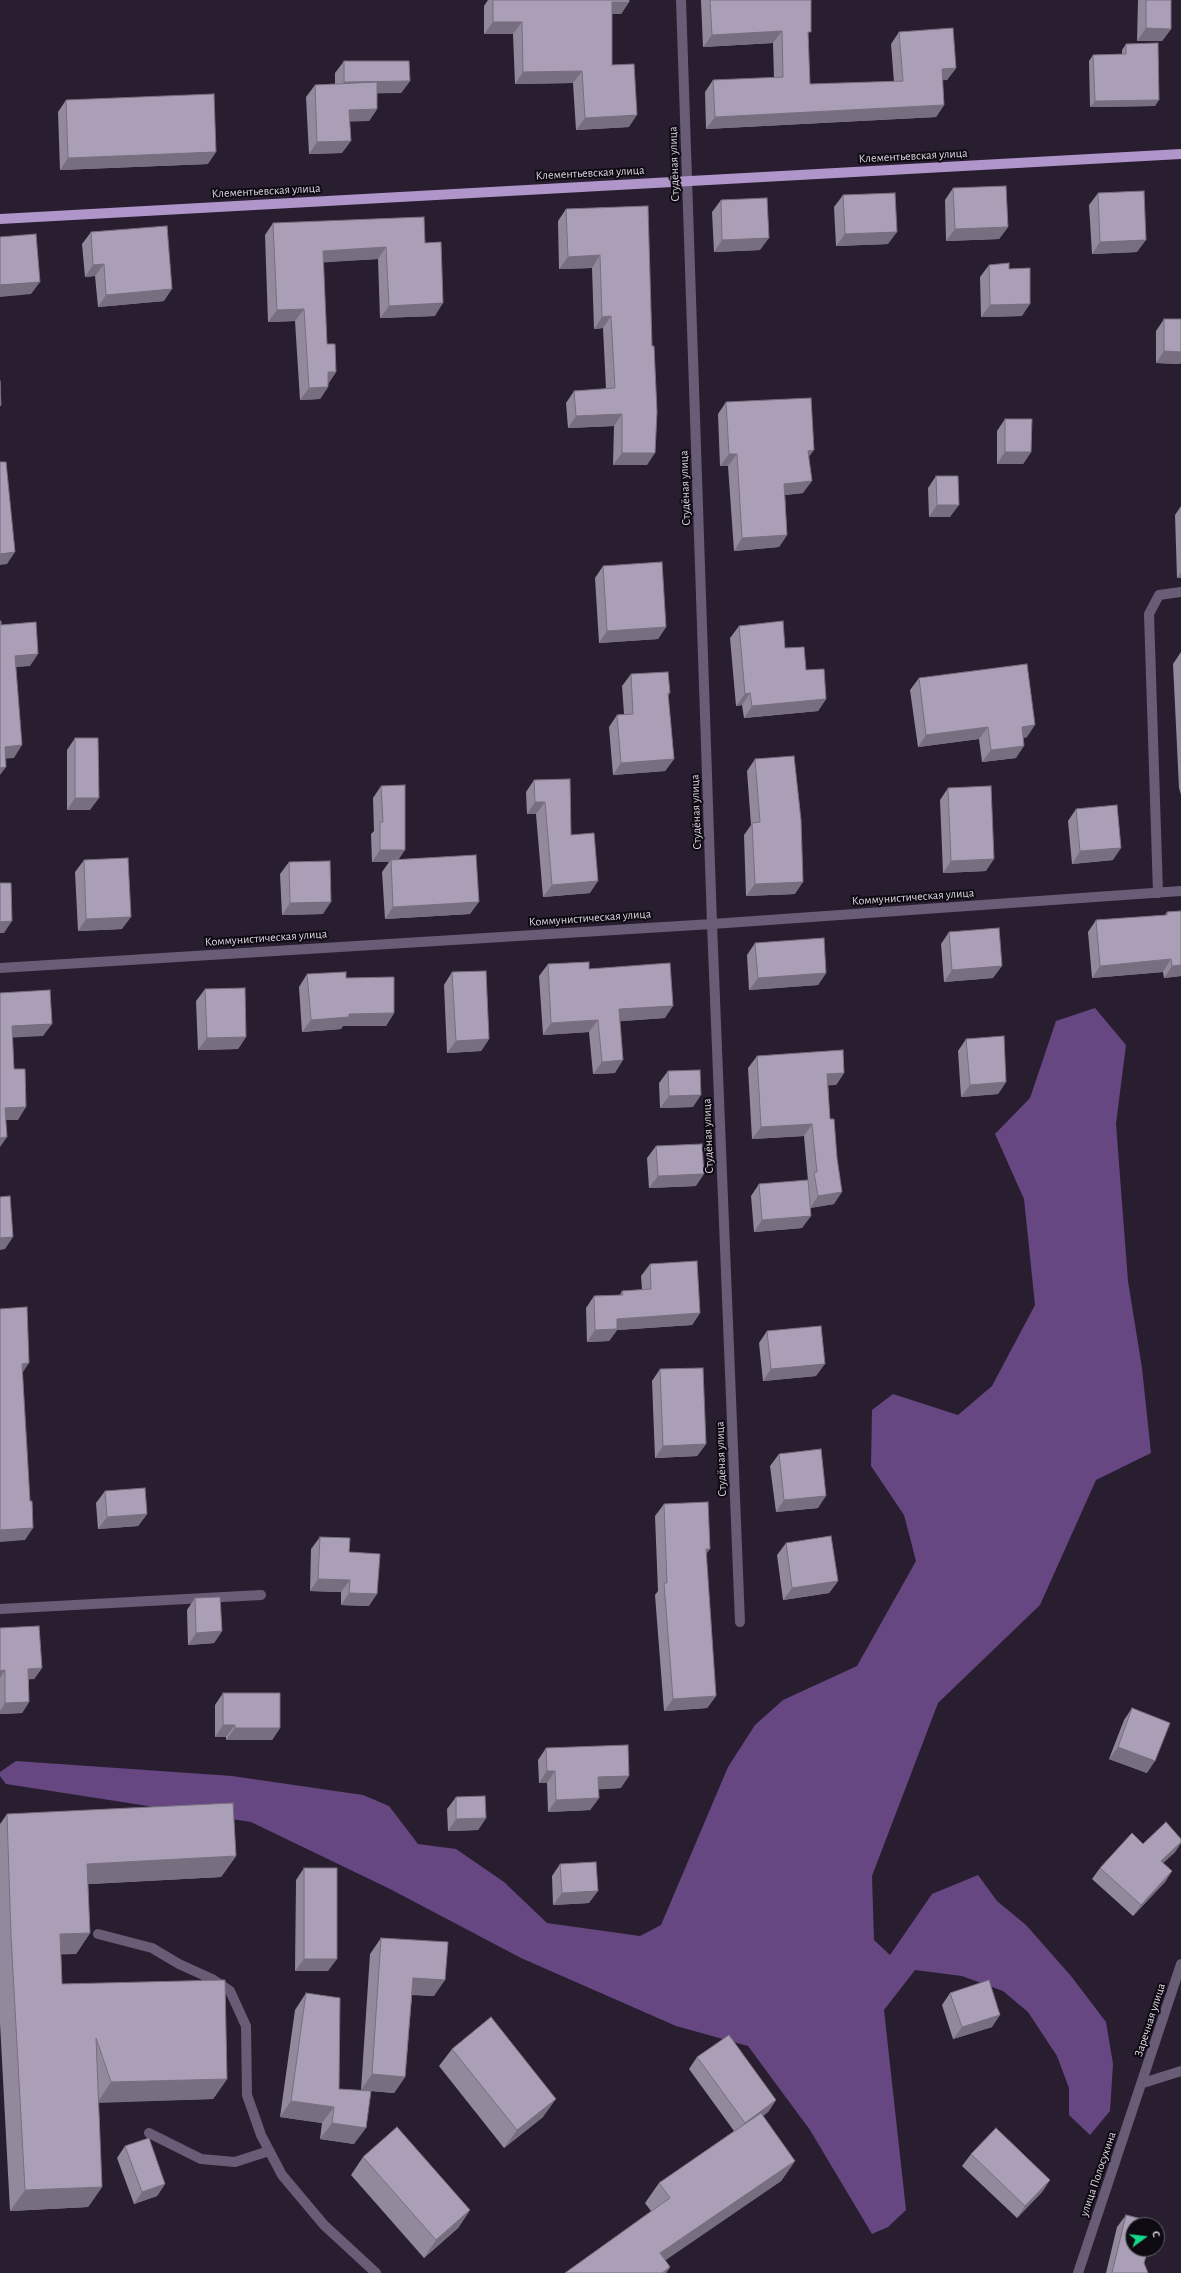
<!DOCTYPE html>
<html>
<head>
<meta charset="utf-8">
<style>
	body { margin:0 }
	#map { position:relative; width:1181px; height:2273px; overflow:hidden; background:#281e30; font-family:"Alegreya Sans",sans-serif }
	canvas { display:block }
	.north { position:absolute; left:1125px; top:2217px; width:40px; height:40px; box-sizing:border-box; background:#0e0a12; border:1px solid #605c65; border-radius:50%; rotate:75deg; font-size:11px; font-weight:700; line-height:16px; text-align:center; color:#dcd6e2 }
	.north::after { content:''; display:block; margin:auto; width:14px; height:18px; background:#15d989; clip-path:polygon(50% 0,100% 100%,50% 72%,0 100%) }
</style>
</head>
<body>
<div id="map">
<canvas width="1181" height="2273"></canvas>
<div class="north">С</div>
</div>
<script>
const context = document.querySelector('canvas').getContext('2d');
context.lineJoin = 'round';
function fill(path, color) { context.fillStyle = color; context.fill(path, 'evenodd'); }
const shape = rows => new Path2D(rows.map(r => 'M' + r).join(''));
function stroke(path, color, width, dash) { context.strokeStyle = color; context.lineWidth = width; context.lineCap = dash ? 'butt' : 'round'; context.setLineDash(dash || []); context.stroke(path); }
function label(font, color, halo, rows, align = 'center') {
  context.font = font + ' "Alegreya Sans",sans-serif'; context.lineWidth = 4; context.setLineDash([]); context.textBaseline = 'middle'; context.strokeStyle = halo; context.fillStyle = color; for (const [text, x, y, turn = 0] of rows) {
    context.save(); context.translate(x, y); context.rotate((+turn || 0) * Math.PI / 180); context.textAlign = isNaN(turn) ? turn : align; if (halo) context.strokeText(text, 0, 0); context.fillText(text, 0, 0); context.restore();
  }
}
const forest = shape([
	[1095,1008,1126,1045,1116,1124,1128,1281,1142,1368,1151,1453,1096,1480,1040,1605,938,1703,872,1876,874,1940,890,1955,932,1894,978,1875,997,1901,1026,1925,1071,1976,1106,2022,1113,2064,1110,2111,1090,2135,1069,2115,1069,2088,1057,2056,1028,2012,1003,1991,962,1976,915,1970,884,2010,906,2210,888,2227,872,2234,810,2130,748,2046,676,2026,521,1958,390,1889,251,1822,6,1784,0,1776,0,1772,16,1761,232,1776,363,1795,389,1806,418,1844,456,1849,504,1882,547,1923,640,1936,661,1925,728,1767,755,1725,783,1700,857,1666,916,1561,904,1515,871,1466,872,1410,893,1394,958,1415,992,1386,1035,1305,1024,1199,995,1134,1030,1098,1056,1021]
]);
const minor = shape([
	[681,0,712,924,740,1622],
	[1158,893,1149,614,1159,595,1181,592],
	[0,968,712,924,1181,891],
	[0,1609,261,1595],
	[98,1934,152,1948,179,1964,212,1979,230,1991,246,2026,247,2095,261,2135,282,2175,324,2225,376,2273],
	[1143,2083,1181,2071],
	[149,2133,201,2159,235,2162,269,2151],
	[1078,2273,1181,1964]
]);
const major = shape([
	[0,219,1181,154]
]);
const wall = shape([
	[488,0,629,0,629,2,621,14,612,14,612,65,629,127,576,130,573,83,515,84,513,34,484,34,484,6],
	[701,0,811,0,808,37,810,84,894,82,891,44,899,32,956,68,947,80,942,80,944,105,936,117,706,129,705,92,713,80,774,78,773,43,703,47,701,1],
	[1138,0,1171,0,1171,29,1162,41,1137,41],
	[1126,44,1155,106,1090,107,1089,61,1093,55,1122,54,1122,50],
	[344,61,410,81,401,93,377,93,377,109,369,121,350,121,342,153,309,154,306,97,315,85,335,84,335,73],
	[66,100,208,164,60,170,58,112],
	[953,188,1008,227,999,239,946,241,945,200],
	[1098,193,1137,252,1092,254,1089,205],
	[843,195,888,244,836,246,834,207],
	[721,200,760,250,714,252,712,212],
	[648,206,647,465,613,465,614,426,568,428,566,403,574,391,606,389,603,328,594,329,592,268,559,269,558,221,566,209],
	[273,223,425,243,435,316,380,318,378,259,323,262,327,344,336,372,328,384,328,387,320,399,300,400,295,321,268,322,265,235],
	[91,232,164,301,98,307,95,276,85,277,82,244],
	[989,265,1009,269,1022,316,981,317,980,277],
	[1164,319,1181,319,1181,362,1180,364,1156,363,1156,331],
	[726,402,809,457,803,493,785,495,787,535,779,547,734,551,728,466,720,466,718,414],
	[1005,419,1031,452,1023,464,997,464,997,431],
	[936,476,950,517,929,517,928,488],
	[1181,506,1181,578,1177,578,1175,515],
	[603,566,666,627,658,639,599,643,595,578],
	[739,626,785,648,806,670,826,699,818,711,744,718,742,705,736,706,730,638],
	[1181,652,1181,795,1179,788,1173,664],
	[631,674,670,693,668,696,674,759,665,771,613,775,609,727,617,715,624,714,622,686],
	[919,678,1027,737,1023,738,1016,758,982,762,979,739,918,747,910,690],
	[75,738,90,810,67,810,67,750],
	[755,759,795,894,746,896,744,835,751,825,747,771],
	[534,780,571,835,590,893,543,897,536,814,527,814,526,792],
	[381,786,399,860,470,914,385,919,382,872,389,862,372,862,371,834,374,831,373,798],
	[948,788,986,871,943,873,940,800],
	[1076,809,1113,860,1072,864,1068,821],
	[84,860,122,929,78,931,75,872],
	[289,862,323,914,282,915,280,874],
	[1181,911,1181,976,1164,978,1163,972,1092,978,1088,932,1096,920,1165,915,1167,912],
	[949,932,993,978,944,982,941,944],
	[755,943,826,973,818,985,749,990,747,955],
	[548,964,589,969,665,1018,620,1021,615,1073,593,1074,589,1032,543,1035,539,976],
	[452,972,489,1039,481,1051,447,1053,444,985],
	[307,974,346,978,394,1013,386,1026,343,1026,341,1029,302,1032,299,987],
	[205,989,246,1037,238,1049,198,1050,196,1001],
	[966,1039,1006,1082,998,1094,961,1097,958,1051],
	[757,1056,844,1073,836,1085,828,1085,834,1204,810,1208,802,1228,754,1232,751,1196,759,1184,808,1181,804,1136,752,1139,748,1068],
	[668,1071,693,1107,660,1108,659,1083],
	[656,1146,696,1186,649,1188,647,1158],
	[650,1264,700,1313,692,1325,617,1330,609,1341,587,1342,586,1308,594,1296,620,1295,622,1291,642,1290,641,1276],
	[767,1331,816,1376,763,1381,759,1343],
	[660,1369,706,1444,697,1456,655,1458,652,1381],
	[779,1454,818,1508,776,1512,770,1466],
	[105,1491,147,1514,138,1526,98,1529,96,1503],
	[664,1504,706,1553,716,1696,707,1708,664,1711,655,1595,658,1591,655,1516],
	[320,1537,349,1552,369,1606,341,1605,341,1592,310,1591,311,1549],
	[786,1543,838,1581,829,1593,783,1600,777,1555],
	[195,1598,222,1631,214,1643,188,1645,187,1610],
	[0,1628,42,1668,34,1679,29,1679,29,1702,22,1713,0,1714],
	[223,1693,280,1728,272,1740,226,1740,226,1737,215,1737,215,1705],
	[1132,1708,1147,1773,1109,1759,1124,1720],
	[546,1748,621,1788,598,1789,599,1798,590,1810,548,1812,547,1783,539,1783,538,1760],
	[456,1797,486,1818,478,1830,448,1831,447,1809],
	[7,1814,236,1856,221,1877,88,1884,90,1933,76,1954,61,1954,62,1984,227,2079,213,2099,98,2102,102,2187,88,2207,10,2211,0,2023,0,1824],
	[1181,1839,1181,1843,1175,1852,1163,1863,1172,1871,1165,1882,1133,1916,1092,1879,1100,1868,1143,1844],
	[560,1864,589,1903,553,1905,552,1876],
	[304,1868,328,1971,295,1971,296,1880],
	[381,1938,434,1996,412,1995,405,2077,394,2093,371,2091,354,2144,320,2139,322,2123,280,2117,295,2010,306,1993,339,2089,370,2091,361,2090,370,1954],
	[950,1993,992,2027,953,2039,942,2005],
	[452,2049,543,2117,504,2148,439,2066],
	[697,2057,776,2100,768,2112,763,2116,795,2161,781,2181,665,2260,670,2267,666,2273,565,2273,651,2211,645,2203,659,2183,734,2131,689,2069],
	[125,2146,165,2184,157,2196,134,2204,117,2158],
	[971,2154,1050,2180,1042,2192,1017,2218,962,2166],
	[363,2157,470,2210,458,2228,424,2258,351,2175],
	[1126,2215,1144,2263,1148,2273,1106,2273,1117,2227]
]);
const shadedWall = shape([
	[612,2,629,2,621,14,604,14],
	[493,22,522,22,513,34,484,34],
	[1146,28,1171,29,1162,41,1137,41],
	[782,31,773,43,703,47,712,35],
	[956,68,947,80,933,81,942,69],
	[582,71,573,83,515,84,523,72],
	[410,81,401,93,335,94,344,82],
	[1159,100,1155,106,1090,107,1095,101],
	[944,105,936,117,706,129,715,117],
	[377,109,369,121,341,122,349,110],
	[637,115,629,127,576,130,585,118],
	[351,141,342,153,309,154,317,142],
	[216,152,208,164,60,170,68,158],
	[1008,227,999,239,946,241,955,229],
	[897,232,888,244,836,246,845,234],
	[769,238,760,250,714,252,722,240],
	[1146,240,1137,252,1092,254,1100,242],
	[386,247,378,259,315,263,323,251],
	[600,255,592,268,559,269,568,257],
	[104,264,95,276,85,277,93,265],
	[40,282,31,294,0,297,0,285],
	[172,289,164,301,98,307,106,295],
	[443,303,435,316,380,318,389,306],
	[1030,304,1022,316,981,317,990,305],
	[304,309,295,321,268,322,277,310],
	[611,316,603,328,594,329,602,317],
	[1164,351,1181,352,1181,362,1180,364,1156,363],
	[328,372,336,372,328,384],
	[328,387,320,399,300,400,309,388],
	[622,414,614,426,568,428,576,416],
	[814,450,805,462,808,451],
	[1005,452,1031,452,1023,464,997,464],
	[622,453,655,453,647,465,613,465],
	[729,454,737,454,728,466,720,466],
	[812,481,803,493,775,496,784,484],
	[937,505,959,505,950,517,929,517],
	[787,535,779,547,734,551,742,538],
	[15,552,7,564,0,565,0,554],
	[1181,572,1181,578,1177,578],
	[666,627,658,639,599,643,607,631],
	[38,654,30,666,7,668,15,656],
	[750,693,742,705,736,706,745,694],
	[826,699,818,711,744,718,752,706],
	[1035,725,1027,737,1013,739,1022,727],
	[988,727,979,739,918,747,926,735],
	[22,745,14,758,0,759,5,747],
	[1024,746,1016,758,982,762,991,750],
	[674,759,665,771,613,775,621,763],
	[6,767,0,775,0,768],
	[75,798,99,798,90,810,67,810],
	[535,802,545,802,536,814,527,814],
	[1121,848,1113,860,1072,864,1080,851],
	[380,850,405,850,397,862,391,860,389,862,372,862],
	[994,859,986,871,943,873,951,861],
	[598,881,590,893,543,897,552,885],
	[803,882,795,894,746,896,755,884],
	[331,902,323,914,282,915,290,903],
	[479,902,470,914,385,919,393,907],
	[131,917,122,929,78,931,86,919],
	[12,921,4,933,0,933,0,922],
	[1171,959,1163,972,1092,978,1100,966],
	[1181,965,1181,976,1164,978,1172,966],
	[1002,966,993,978,944,982,952,970],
	[826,973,818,985,749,990,758,978],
	[673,1006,665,1018,611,1022,619,1009],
	[394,1013,386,1026,343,1026,341,1029,302,1032,311,1020,349,1014],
	[598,1020,589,1032,543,1035,551,1023],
	[52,1024,43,1036,4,1038,12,1026],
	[246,1037,238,1049,198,1050,207,1038],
	[489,1039,481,1051,447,1053,456,1041],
	[623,1060,615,1073,593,1074,602,1062],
	[844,1073,836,1085,819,1086,827,1074],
	[1006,1082,998,1094,961,1097,970,1085],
	[701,1095,693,1107,660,1108,669,1096],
	[26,1107,18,1120,0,1120,5,1108],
	[812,1124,804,1136,752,1139,761,1127],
	[7,1137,0,1147,0,1138],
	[704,1174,696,1186,649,1188,658,1176],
	[842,1192,834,1204,810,1208,818,1196],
	[811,1216,802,1228,754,1232,762,1220],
	[13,1237,5,1249,0,1250,0,1238],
	[700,1313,692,1325,617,1330,609,1341,587,1342,595,1330,617,1319],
	[29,1363,21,1375,22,1364],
	[825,1364,816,1376,763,1381,771,1369],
	[706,1444,697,1456,655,1458,663,1446],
	[826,1496,818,1508,776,1512,784,1500],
	[147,1514,138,1526,98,1529,107,1517],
	[33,1528,25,1540,0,1542,0,1530],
	[706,1549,710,1549,701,1561],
	[318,1579,350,1580,341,1592,310,1591],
	[838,1581,829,1593,783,1600,792,1588],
	[349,1593,377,1594,369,1606,341,1605],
	[222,1631,214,1643,188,1645,196,1633],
	[42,1668,34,1679,21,1680,28,1669],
	[5,1670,0,1678,0,1671],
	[716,1696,707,1708,664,1711,673,1699],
	[29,1702,22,1713,0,1714,0,1711,5,1703],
	[223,1725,235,1725,226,1737,215,1737],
	[235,1728,280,1728,272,1740,226,1740],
	[1118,1747,1155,1761,1147,1773,1109,1759],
	[547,1771,555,1771,547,1783,539,1783],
	[629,1776,621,1788,590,1790,598,1777],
	[599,1798,590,1810,548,1812,556,1800],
	[486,1818,478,1830,448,1831,456,1819],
	[1181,1842,1175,1852,1154,1872,1161,1861],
	[236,1856,221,1877,73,1885,87,1864],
	[1172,1871,1165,1882,1133,1916,1141,1905],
	[598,1891,589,1903,553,1905,562,1893],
	[90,1933,76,1954,45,1955,60,1934],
	[304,1959,337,1959,328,1971,295,1971],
	[413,1978,445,1980,434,1996,402,1994],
	[1000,2015,992,2027,953,2039,962,2027],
	[372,2074,405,2077,394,2093,361,2090],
	[227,2079,213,2099,97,2103,111,2082],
	[556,2099,543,2117,504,2148,517,2130],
	[776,2100,768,2112,737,2135,745,2123],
	[291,2101,334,2107,322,2123,280,2117],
	[332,2123,366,2128,354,2144,320,2139],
	[795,2161,781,2181,647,2273,660,2253],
	[1050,2180,1042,2192,1017,2218,1025,2206],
	[165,2184,157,2196,134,2204,142,2192],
	[102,2187,88,2207,10,2211,25,2190],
	[470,2210,458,2228,424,2258,436,2240],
	[670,2267,666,2273,662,2273]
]);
const building = shape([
	[493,0,629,0,629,2,612,2,612,65,634,64,637,115,585,118,582,71,523,72,522,22,493,22,493,0],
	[710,0,811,0,811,32,808,32,810,84,903,81,899,32,953,28,956,68,942,69,944,105,715,117,713,80,783,77,782,31,712,35,710,0],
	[1146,0,1171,0,1171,29,1146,28,1146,0],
	[1158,43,1159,100,1095,101,1093,55,1126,54,1126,44,1158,43],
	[344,61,409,61,410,81,344,82,344,61],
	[377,82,377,109,349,110,351,141,317,142,315,85,377,82],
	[214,94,216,152,68,158,66,100,214,94],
	[1006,186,1008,227,955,229,953,188,1006,186],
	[1144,191,1146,240,1100,242,1098,193,1144,191],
	[895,193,897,232,845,234,843,195,895,193],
	[767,198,769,238,722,240,721,200,767,198],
	[648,206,652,346,654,346,657,412,655,453,622,453,622,414,576,416,574,391,615,388,611,316,602,317,600,255,568,257,566,209,648,206],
	[424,217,425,243,441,242,443,303,389,306,386,247,323,251,327,344,335,344,336,372,328,372,328,387,309,388,304,309,277,310,273,223,424,217],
	[167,226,172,289,106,295,104,264,93,265,91,232,167,226],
	[36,234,40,282,0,285,0,237,36,234],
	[1009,263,1009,269,1030,268,1030,304,990,305,989,265,1009,263],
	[1164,319,1181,319,1181,352,1164,351,1164,319],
	[0,381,1,405,0,406,0,381],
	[811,398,814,450,808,451,812,481,784,484,787,535,742,538,737,454,729,454,726,402,811,398],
	[1005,419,1032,419,1031,452,1005,452,1005,419],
	[0,462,6,462,15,552,0,554,0,462],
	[936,476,958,476,959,505,937,505,936,476],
	[662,562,666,627,607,631,603,566,662,562],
	[0,621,1,621,1,625,36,622,38,654,15,656,22,745,5,747,6,767,0,768,0,621],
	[783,621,785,648,804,647,806,670,824,669,826,699,752,706,750,693,745,694,739,626,783,621],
	[1027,664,1035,725,1022,727,1024,746,991,750,988,727,926,735,919,678,1027,664],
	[668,672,670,693,668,693,674,759,621,763,617,715,633,714,631,674,668,672],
	[75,738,98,738,99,798,75,798,75,738],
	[794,756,801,820,803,882,755,884,752,823,760,822,755,759,794,756],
	[570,779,571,835,594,833,598,881,552,885,545,802,535,802,534,780,570,779],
	[405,785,405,850,380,850,380,822,383,822,381,786,405,785],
	[991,786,994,859,951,861,948,788,991,786],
	[1117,805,1121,848,1080,851,1076,809,1117,805],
	[476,855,479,902,393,907,391,860,476,855],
	[128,858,131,917,86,919,84,860,128,858],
	[330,861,331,902,290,903,289,862,330,861],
	[0,883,11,883,12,921,0,922,0,883],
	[1181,911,1181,965,1172,966,1171,959,1100,966,1096,920,1167,915,1167,912,1181,911],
	[999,928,1002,966,952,970,949,932,999,928],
	[824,938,826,973,758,978,755,943,824,938],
	[589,962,589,969,670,963,673,1006,619,1009,623,1060,602,1062,598,1020,551,1023,548,964,589,962],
	[486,971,489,1039,456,1041,452,972,486,971],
	[346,972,346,978,394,977,394,1013,349,1014,349,1017,311,1020,307,974,346,972],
	[245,988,246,1037,207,1038,205,989,245,988],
	[50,990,52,1024,12,1026,14,1069,25,1069,26,1107,5,1108,7,1137,0,1138,0,993,50,990],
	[1004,1036,1006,1082,970,1085,966,1039,1004,1036],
	[843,1050,844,1073,827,1074,830,1119,834,1119,837,1158,842,1192,818,1196,814,1173,817,1172,812,1124,761,1127,757,1056,843,1050],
	[700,1070,701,1095,669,1096,668,1071,700,1070],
	[702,1144,704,1174,658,1176,656,1146,702,1144],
	[808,1180,811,1216,762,1220,759,1184,808,1180],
	[10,1196,13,1237,0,1238,0,1197,10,1196],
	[697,1261,700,1313,617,1319,617,1329,595,1330,594,1296,623,1295,622,1291,651,1289,650,1264,697,1261],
	[27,1307,29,1363,22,1364,30,1501,32,1501,33,1528,0,1530,0,1309,27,1307],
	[821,1326,825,1364,771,1369,767,1331,821,1326],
	[703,1368,706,1444,663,1446,660,1369,703,1368],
	[821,1449,826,1496,784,1500,779,1454,821,1449],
	[145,1488,147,1514,107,1517,105,1491,145,1488],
	[708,1502,710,1549,706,1549,716,1696,673,1699,664,1583,667,1583,664,1504,708,1502],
	[831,1536,838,1581,792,1588,786,1543,831,1536],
	[320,1537,350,1538,349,1552,380,1554,377,1594,349,1593,350,1580,318,1579,320,1537],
	[220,1597,222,1631,196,1633,195,1598,220,1597],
	[39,1626,42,1668,28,1669,29,1702,5,1703,5,1670,0,1671,0,1628,39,1626],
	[223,1693,280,1693,280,1728,235,1728,235,1725,223,1725,223,1693],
	[1132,1708,1170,1723,1155,1761,1118,1747,1132,1708],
	[628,1745,629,1776,598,1777,599,1798,556,1800,555,1771,547,1771,546,1748,628,1745],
	[485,1796,486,1818,456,1819,456,1797,485,1796],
	[233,1803,236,1856,87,1864,90,1933,60,1934,62,1984,225,1980,227,2079,111,2082,96,2038,102,2187,25,2190,11,1936,7,1814,233,1803],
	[1166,1822,1181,1839,1181,1842,1161,1861,1172,1871,1141,1905,1100,1868,1132,1833,1143,1844,1166,1822],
	[596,1862,598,1891,562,1893,560,1864,596,1862],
	[304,1868,337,1868,337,1959,304,1959,304,1868],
	[381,1938,448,1942,445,1980,413,1978,405,2077,372,2074,381,1938],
	[989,1980,1000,2015,962,2027,950,1993,989,1980],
	[306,1993,340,1998,339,2089,371,2091,366,2128,332,2123,334,2107,291,2101,306,1993],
	[491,2017,556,2099,517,2130,452,2049,491,2017],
	[729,2035,776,2100,745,2123,697,2057,729,2035],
	[761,2113,795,2161,660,2253,670,2267,662,2273,565,2273,670,2198,659,2183,761,2113],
	[397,2127,470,2210,436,2240,363,2157,397,2127],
	[996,2128,1050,2180,1025,2206,971,2154,996,2128],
	[149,2138,165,2184,142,2192,125,2146,149,2138],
	[1126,2215,1154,2222,1154,2225,1133,2225,1133,2249,1148,2249,1144,2263,1148,2273,1112,2273,1126,2215]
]);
const streetNames = [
	["Клементьевская улица",913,156,-3],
	["Студёная улица",674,164,-92],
	["Клементьевская улица",590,173,-3],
	["Клементьевская улица",266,191,-3],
	["Студёная улица",685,488,-92],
	["Студёная улица",696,812,-92],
	["Коммунистическая улица",913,897,-4],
	["Коммунистическая улица",590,918,-4],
	["Коммунистическая улица",266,938,-4],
	["Студёная улица",708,1136,-92],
	["Студёная улица",721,1459,-92],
	["Заречная улица",1150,2020,-72],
	["улица Полосухина",1098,2174,-71]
];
fill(forest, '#664781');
stroke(minor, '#695c76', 10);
stroke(major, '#b095ca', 10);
fill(wall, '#92899d');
fill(shadedWall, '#776f7f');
fill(building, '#aa9fb6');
stroke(building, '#776f7f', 1);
label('12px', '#dcd6e2', '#0e0a12', streetNames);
</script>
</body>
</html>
